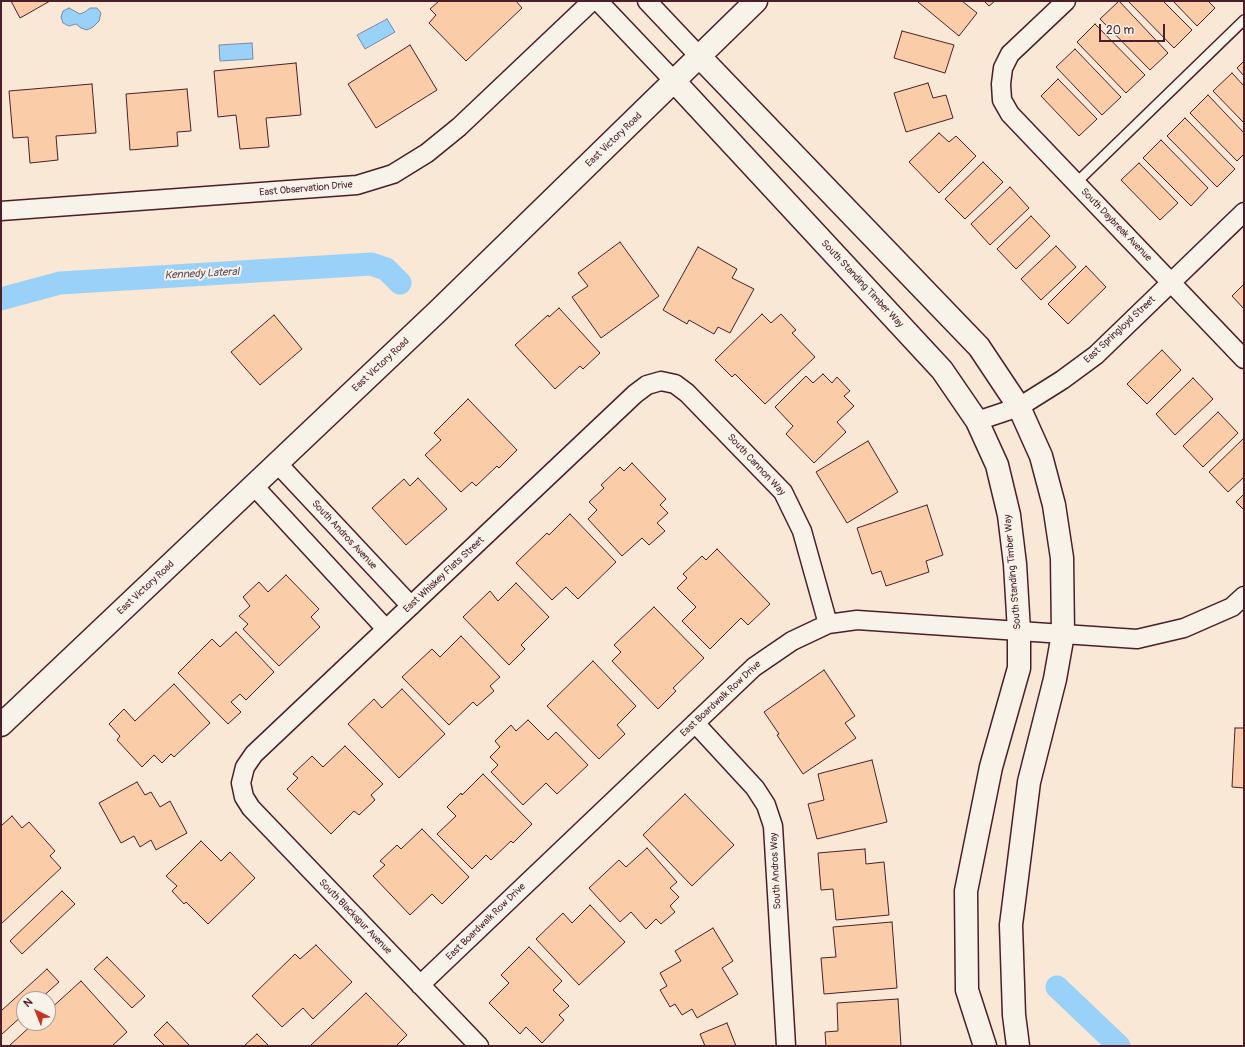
<!DOCTYPE html>
<html>
<head>
<meta charset="utf-8">
<style>
	body { margin:0 }
	#map { position:relative; width:1245px; height:1047px; overflow:hidden; background:#f8e8d5; font-family:Pangolin,sans-serif }
	canvas { display:block }
	.frame { position:absolute; inset:0; border:2px solid #4a1f2b; pointer-events:none }
	.north { position:absolute; left:16px; top:991px; width:40px; height:40px; box-sizing:border-box; background:#f7f3e8; border:1px solid #b29e9c; border-radius:50%; rotate:317deg; font-size:11px; font-weight:700; line-height:16px; text-align:center; color:#4a1f2b }
	.north::after { content:''; display:block; margin:auto; width:14px; height:18px; background:#c8321e; clip-path:polygon(50% 0,100% 100%,50% 72%,0 100%) }
	.scale { position:absolute; left:1099px; top:24px; width:66px; height:18px; box-sizing:border-box; border:2px solid #4a1f2b; border-top:0; padding-left:5px; font-size:12px; line-height:14px; white-space:nowrap; color:#4a1f2b; -webkit-text-stroke:3px #f7f3e8; paint-order:stroke }
</style>
</head>
<body>
<div id="map">
<canvas width="1245" height="1047"></canvas>
<div class="frame"></div>
<div class="north">N</div>
<div class="scale">20 m</div>
</div>
<script>
const context = document.querySelector('canvas').getContext('2d');
context.lineJoin = 'round';
function fill(path, color) { context.fillStyle = color; context.fill(path, 'evenodd'); }
const shape = rows => new Path2D(rows.map(r => 'M' + r).join(''));
function stroke(path, color, width, dash) { context.strokeStyle = color; context.lineWidth = width; context.lineCap = dash ? 'butt' : 'round'; context.setLineDash(dash || []); context.stroke(path); }
function label(font, color, halo, rows, align = 'center') {
  context.font = font + ' Pangolin,sans-serif'; context.lineWidth = 4; context.setLineDash([]); context.textBaseline = 'middle'; context.strokeStyle = halo; context.fillStyle = color; for (const [text, x, y, turn = 0] of rows) {
    context.save(); context.translate(x, y); context.rotate((+turn || 0) * Math.PI / 180); context.textAlign = isNaN(turn) ? turn : align; if (halo) context.strokeText(text, 0, 0); context.fillText(text, 0, 0); context.restore();
  }
}
const water = shape([
	[69,8,80,14,85,12,90,8,97,8,101,13,99,21,93,27,87,30,81,28,76,24,69,26,63,23,61,17,63,11,69,8],
	[387,19,395,32,365,49,357,35,387,19],
	[252,43,253,59,220,61,219,45,252,43]
]);
const canal = shape([
	[1,299,60,283,371,264,386,269,400,283],
	[1057,987,1119,1046]
]);
const building = shape([
	[11,1,50,1,20,18,11,1],
	[439,1,516,1,522,8,466,61,429,23,436,15,430,9,439,1],
	[919,1,962,1,977,13,959,36,918,2,919,1],
	[984,1,995,1,989,6,984,1],
	[1119,1,1168,53,1150,70,1100,19,1119,1],
	[1128,1,1163,1,1192,30,1174,48,1128,1],
	[1173,1,1208,1,1215,8,1197,26,1173,1],
	[1095,24,1145,75,1126,93,1077,42,1095,24],
	[902,31,954,45,945,73,894,58,902,31],
	[410,45,437,90,376,128,348,84,410,45],
	[1075,49,1121,97,1102,115,1056,67,1075,49],
	[1244,61,1244,76,1237,68,1244,61],
	[296,63,301,115,266,118,269,147,240,149,236,115,218,117,214,71,296,63],
	[1232,73,1244,86,1244,123,1213,91,1232,73],
	[1058,79,1097,119,1079,136,1041,96,1058,79],
	[928,83,933,98,946,95,953,118,906,132,894,93,928,83],
	[92,84,96,133,56,136,58,160,30,163,28,137,13,138,9,91,92,84],
	[187,89,191,131,177,132,178,146,130,150,126,94,187,89],
	[1208,95,1244,133,1244,154,1237,161,1190,113,1208,95],
	[1185,118,1235,169,1217,187,1167,136,1185,118],
	[939,133,949,142,956,136,976,156,939,193,909,162,939,133],
	[1161,140,1208,188,1191,206,1143,158,1161,140],
	[983,162,1003,182,965,219,945,199,983,162],
	[1139,163,1178,203,1160,220,1121,180,1139,163],
	[1010,187,1029,208,990,245,971,224,1010,187],
	[1031,216,1050,236,1016,269,997,249,1031,216],
	[620,242,659,296,601,338,572,297,588,286,578,273,620,242],
	[1056,246,1076,267,1041,300,1021,279,1056,246],
	[698,247,737,269,732,278,754,289,730,333,718,327,714,334,689,320,687,324,663,310,698,247],
	[1086,266,1106,287,1068,324,1048,304,1086,266],
	[1244,284,1244,309,1232,296,1244,284],
	[559,308,600,353,583,369,580,366,555,389,515,345,548,315,549,317,559,308],
	[762,314,771,323,781,314,796,330,792,333,815,357,765,404,735,374,732,377,715,360,762,314],
	[274,315,302,349,260,385,231,352,274,315],
	[1162,350,1181,370,1147,404,1127,384,1162,350],
	[823,374,832,383,837,377,850,391,844,396,854,406,837,422,846,432,814,463,786,434,793,426,775,407,806,376,813,383,823,374],
	[1193,378,1213,399,1175,435,1156,414,1193,378],
	[468,399,517,450,499,468,497,466,476,486,472,482,461,492,425,455,441,440,434,433,468,399],
	[1218,412,1238,433,1203,467,1183,446,1218,412],
	[1244,438,1244,477,1228,492,1209,472,1244,438],
	[868,441,898,492,847,523,816,472,868,441],
	[632,463,666,499,660,505,668,513,657,523,665,531,649,545,642,538,622,556,588,519,597,510,589,502,604,488,601,485,620,467,624,471,632,463],
	[418,478,447,509,406,545,372,508,404,479,410,486,418,478],
	[1244,494,1244,510,1236,502,1244,494],
	[927,505,943,555,926,561,929,572,886,586,881,571,872,574,857,528,927,505],
	[570,514,616,562,578,599,566,587,552,600,516,563,547,533,549,535,570,514],
	[717,549,770,604,748,625,741,618,710,649,682,621,696,607,677,588,687,578,683,574,702,556,706,560,717,549],
	[286,575,319,609,311,617,320,627,279,666,243,629,248,624,239,616,250,606,243,597,259,582,268,592,286,575],
	[516,583,549,617,521,645,525,649,509,665,463,617,490,591,498,601,516,583],
	[654,607,704,658,673,688,676,691,658,709,612,661,621,652,614,645,654,607],
	[236,632,274,672,246,700,240,694,231,702,241,712,228,724,178,673,212,639,220,647,236,632],
	[461,636,500,677,490,686,494,691,477,706,473,702,449,725,402,677,432,649,440,657,461,636],
	[593,661,636,706,617,725,625,734,599,759,547,706,593,661],
	[824,670,855,716,845,723,856,738,803,774,777,735,779,734,764,712,824,670],
	[174,684,210,723,174,757,171,754,162,763,154,755,142,767,117,740,120,736,109,724,124,709,135,721,174,684],
	[402,689,445,734,399,778,348,724,374,699,382,708,402,689],
	[528,720,548,740,556,732,588,765,557,794,546,783,523,805,491,772,498,765,490,757,500,747,495,741,511,725,516,731,528,720],
	[1235,728,1244,728,1244,788,1232,787,1235,728],
	[345,746,383,784,371,795,375,800,359,815,354,811,331,834,287,789,298,778,293,774,312,756,323,767,345,746],
	[872,760,887,822,817,839,808,804,824,800,818,774,872,760],
	[483,774,532,824,513,843,511,841,491,860,486,855,472,869,437,834,456,816,447,807,461,793,462,795,483,774],
	[137,782,145,795,151,792,160,807,170,801,187,833,156,850,151,840,140,847,134,836,121,843,99,803,137,782],
	[685,794,734,845,692,886,643,835,685,794],
	[12,816,22,828,29,822,55,851,50,856,61,868,1,924,1,826,12,816],
	[422,829,469,877,442,904,432,894,410,915,373,876,385,865,380,861,397,845,401,849,422,829],
	[201,841,221,861,230,852,255,878,208,924,186,902,184,904,172,891,177,886,166,876,201,841],
	[647,848,677,882,670,888,679,897,670,906,675,912,661,924,656,919,646,929,631,912,620,922,589,888,619,860,626,867,647,848],
	[865,849,866,864,884,862,889,915,836,920,833,889,821,890,818,853,865,849],
	[62,891,75,904,22,954,10,941,62,891],
	[590,905,625,942,579,985,536,939,563,913,572,923,590,905],
	[892,922,897,988,824,994,821,958,836,957,833,927,892,922],
	[713,928,733,961,722,968,738,994,697,1018,692,1009,682,1015,675,1004,670,1007,660,990,667,986,660,973,681,961,675,951,713,928],
	[316,945,352,982,313,1019,303,1008,282,1027,252,996,295,954,300,959,316,945],
	[529,947,562,981,553,990,569,1006,559,1015,564,1020,542,1043,526,1027,520,1034,489,1003,509,983,501,975,529,947],
	[107,957,145,996,132,1008,94,969,107,957],
	[47,969,59,982,40,999,24,999,24,1014,1,1035,1,1011,47,969],
	[81,981,127,1032,112,1046,9,1046,34,1023,48,1023,48,1011,81,981],
	[366,993,407,1035,396,1046,310,1046,366,993],
	[898,999,901,1046,826,1046,825,1032,838,1031,837,1003,898,999],
	[167,1022,190,1046,165,1046,154,1035,167,1022],
	[727,1023,736,1046,705,1046,700,1034,727,1023],
	[257,1034,269,1046,244,1046,257,1034]
]);
const lane = shape([
	[1076,183,1244,20]
]);
const street = shape([
	[598,1,674,81],
	[647,1,699,56],
	[1066,1,1010,54,1003,68,1001,84,1002,100,1010,114,1244,359],
	[1,211,357,185,393,174,427,153,459,127,592,1],
	[977,421,1019,407,1062,380,1096,355,1244,212],
	[277,463,411,606],
	[254,486,386,629],
	[695,723,755,788,766,805,773,826,786,1046],
	[420,985,754,667,792,641,828,624,857,620,1137,639,1184,628,1232,607,1244,596],
	[479,1046,251,808,244,797,241,783,245,767,254,754,635,394,647,385,661,381,675,384,687,393,783,492,802,531,828,624]
]);
const secondary = shape([
	[699,56,979,347,1019,407,1041,456,1054,505,1062,558,1063,634,1055,679,1029,782,1011,925,1014,1015,1018,1046],
	[674,81,942,370,977,421,997,465,1009,515,1015,564,1019,631,1019,668,991,767,966,891,967,990,985,1046],
	[1,725,439,310,756,1]
]);
const streetNames = [
	["East Victory Road",614,140,-44],
	["East Observation Drive",306,189,-5],
	["South Daybreak Avenue",1116,225,46],
	["South Standing Timber Way",862,284,47],
	["East Springloyd Street",1120,330,-43],
	["East Victory Road",381,365,-43],
	["South Cannon Way",756,465,47],
	["South Andros Avenue",344,535,47],
	["South Standing Timber Way",1013,572,-95],
	["East Whiskey Flats Street",444,575,-43],
	["East Victory Road",146,588,-43],
	["East Boardwalk Row Drive",721,699,-43],
	["South Andros Way",776,871,-93],
	["South Blackspur Avenue",355,917,46],
	["East Boardwalk Row Drive",486,922,-44]
];
const waterNames = [
	["Kennedy Lateral",202,274,-3]
];
fill(water, '#9ad1f9');
stroke(water, '#7a8aa7', 1);
stroke(canal, '#9ad1f9', 23);
fill(building, '#facda8');
stroke(building, '#4a1f2b', 1);
stroke(lane, '#4a1f2b', 12);
stroke(street, '#4a1f2b', 21);
stroke(secondary, '#4a1f2b', 25);
stroke(lane, '#f7f3e8', 9);
stroke(street, '#f7f3e8', 18);
stroke(secondary, '#f7f3e8', 22);
label('10px', '#4a1f2b', '#f7f3e8', streetNames);
label('italic 11px', '#5e4c5e', '#f7f3e8', waterNames);
</script>
</body>
</html>
